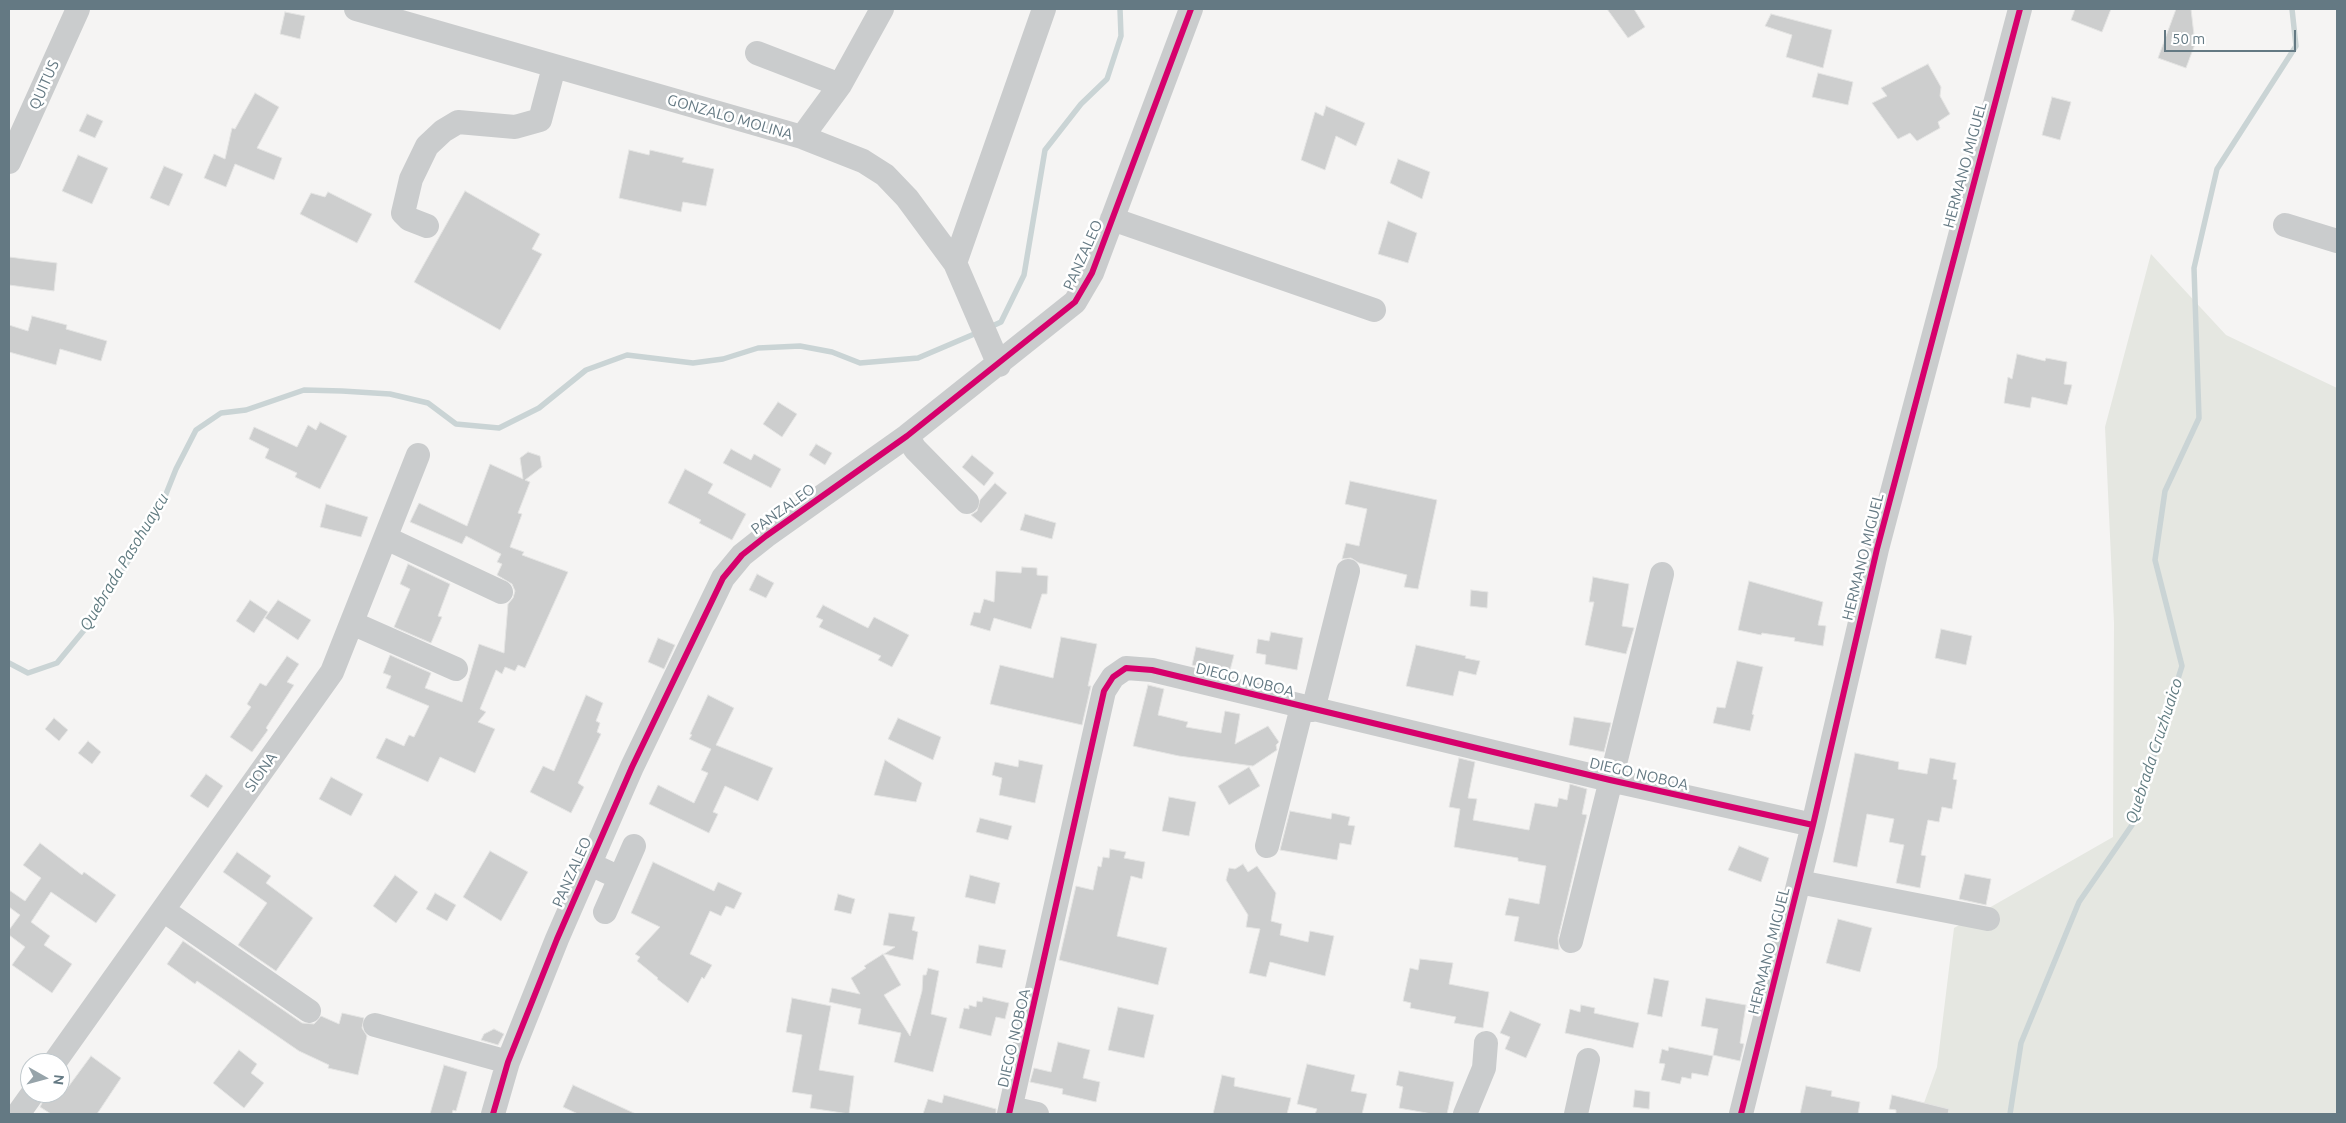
<!DOCTYPE html>
<html>
<head>
<meta charset="utf-8">
<style>
	body { margin:0 }
	#map { position:relative; width:2346px; height:1123px; overflow:hidden; background:#f5f4f3; font-family:Ubuntu,sans-serif }
	canvas { display:block }
	.frame { position:absolute; inset:0; border:10px solid #647983; pointer-events:none }
	.north { position:absolute; left:20px; top:1053px; width:50px; height:50px; box-sizing:border-box; background:#fff; border:1px solid #c1c9cd; border-radius:50%; rotate:97deg; font-size:14px; font-weight:700; line-height:20px; text-align:center; color:#647983 }
	.north::after { content:''; display:block; margin:auto; width:18px; height:22px; background:#97a4aa; clip-path:polygon(50% 0,100% 100%,50% 72%,0 100%) }
	.scale { position:absolute; left:2164px; top:30px; width:132px; height:22px; box-sizing:border-box; border:2px solid #647983; border-top:0; padding-left:6px; font-size:15px; line-height:18px; white-space:nowrap; color:#647983; -webkit-text-stroke:4px #fff; paint-order:stroke }
</style>
</head>
<body>
<div id="map">
<canvas width="2346" height="1123"></canvas>
<div class="frame"></div>
<div class="north">N</div>
<div class="scale">50 m</div>
</div>
<script>
const context = document.querySelector('canvas').getContext('2d');
context.lineJoin = 'round';
function fill(path, color) { context.fillStyle = color; context.fill(path, 'evenodd'); }
const shape = rows => new Path2D(rows.map(r => 'M' + r).join(''));
function stroke(path, color, width, dash) { context.strokeStyle = color; context.lineWidth = width; context.lineCap = dash ? 'butt' : 'round'; context.setLineDash(dash || []); context.stroke(path); }
function label(font, color, halo, rows, align = 'center') {
  context.font = font + ' Ubuntu,sans-serif'; context.lineWidth = 5; context.setLineDash([]); context.textBaseline = 'middle'; context.strokeStyle = halo; context.fillStyle = color; for (const [text, x, y, turn = 0] of rows) {
    context.save(); context.translate(x, y); context.rotate((+turn || 0) * Math.PI / 180); context.textAlign = isNaN(turn) ? turn : align; if (halo) context.strokeText(text, 0, 0); context.fillText(text, 0, 0); context.restore();
  }
}
const green = shape([
	[2151,254,2226,335,2337,388,2337,1114,1920,1114,1937,1067,1954,928,2113,837,2114,623,2105,427]
]);
const stream = shape([
	[988,328,1001,322,1024,275,1045,150,1081,104,1107,79,1121,36,1120,9],
	[9,663,28,673,57,663,90,623,160,509,176,469,196,430,221,413,246,410,304,390,342,391,390,394,428,403,456,424,499,428,539,408,586,370,627,355,693,363,723,359,758,348,800,346,832,352,860,363,918,358,979,332],
	[2010,1114,2021,1043,2079,902,2132,825,2182,666,2155,560,2165,491,2199,418,2194,268,2217,169,2296,46,2292,9]
]);
const building = shape([
	[1607,9,1634,9,1645,27,1628,38,1607,9],
	[2075,9,2111,9,2102,32,2071,20,2075,9],
	[2176,9,2191,9,2195,44,2186,68,2158,58,2176,9],
	[285,12,305,16,300,39,280,34,285,12],
	[1771,14,1832,30,1823,68,1786,57,1792,35,1765,26,1771,14],
	[1928,64,1941,87,1940,96,1950,114,1938,122,1940,128,1917,141,1910,133,1898,139,1872,103,1887,96,1881,88,1928,64],
	[1818,73,1853,82,1848,105,1812,97,1818,73],
	[255,93,279,107,257,148,282,158,274,180,235,164,226,187,204,178,214,154,225,159,232,128,235,129,255,93],
	[2052,97,2071,102,2060,140,2042,135,2052,97],
	[1326,106,1365,123,1356,146,1336,136,1325,170,1301,160,1315,112,1323,116,1326,106],
	[87,114,103,121,95,138,79,131,87,114],
	[629,150,649,155,650,150,684,158,682,162,714,169,706,206,683,202,681,212,619,198,629,150],
	[78,155,108,168,92,204,62,191,78,155],
	[1398,159,1430,172,1422,199,1390,183,1398,159],
	[164,166,183,174,169,206,150,198,164,166],
	[465,191,540,234,532,249,542,254,500,330,414,282,465,191],
	[328,192,372,214,357,243,300,214,311,193,325,197,328,192],
	[1388,221,1417,233,1408,263,1378,254,1388,221],
	[9,257,57,263,54,291,9,285,9,257],
	[32,316,67,325,66,329,107,341,101,361,60,349,56,365,9,352,9,325,28,331,32,316],
	[2017,354,2045,361,2046,358,2067,362,2064,384,2072,385,2067,405,2032,397,2030,408,2004,403,2008,377,2012,379,2017,354],
	[778,402,797,414,782,437,763,424,778,402],
	[320,422,347,436,320,489,295,477,297,473,265,458,269,449,249,439,254,427,297,447,308,425,316,430,320,422],
	[816,444,832,453,825,465,809,455,816,444],
	[731,449,751,460,754,454,781,469,771,488,723,463,731,449],
	[528,452,540,456,542,467,525,480,530,482,518,513,522,514,510,547,524,552,522,555,568,572,525,668,518,665,515,671,505,667,502,674,496,670,480,709,486,712,478,722,495,729,475,773,440,757,428,782,376,758,386,738,404,746,409,735,414,737,429,706,386,688,391,676,383,673,390,655,431,673,425,688,462,702,479,644,504,653,508,604,513,598,515,591,512,584,497,575,502,564,497,562,501,554,466,536,462,544,410,522,419,503,467,526,490,464,523,479,520,458,528,452],
	[972,455,994,473,984,486,962,467,972,455],
	[685,469,713,484,708,493,746,514,732,540,699,523,701,520,668,503,685,469],
	[1350,481,1437,500,1418,589,1404,587,1407,575,1359,563,1351,558,1342,559,1346,543,1359,546,1367,509,1345,504,1350,481],
	[995,483,1007,493,981,523,971,515,977,511,980,500,995,483],
	[326,504,368,517,361,537,320,527,326,504],
	[1025,514,1056,523,1052,539,1020,530,1025,514],
	[408,564,450,584,438,616,442,617,431,643,394,627,410,589,400,584,408,564],
	[1022,567,1037,568,1037,575,1048,576,1047,594,1042,594,1031,629,994,618,990,631,970,625,974,612,980,613,984,599,994,602,996,571,1021,573,1022,567],
	[757,574,774,583,766,598,749,590,757,574],
	[1593,577,1629,584,1622,626,1634,628,1626,654,1585,645,1594,602,1589,602,1593,577],
	[1749,581,1823,602,1818,625,1826,626,1823,646,1794,641,1795,638,1762,633,1761,635,1738,630,1749,581],
	[1471,590,1488,592,1487,608,1470,606,1471,590],
	[250,600,268,612,254,633,236,621,250,600],
	[278,600,311,620,298,640,265,618,278,600],
	[823,605,868,628,874,617,909,635,892,667,878,660,881,656,819,627,823,620,816,617,823,605],
	[1941,629,1972,636,1966,665,1935,658,1941,629],
	[1271,632,1303,638,1297,670,1265,664,1266,655,1256,653,1258,639,1269,641,1271,632],
	[1061,637,1097,644,1088,686,1091,686,1082,725,990,704,1000,665,1053,678,1061,637],
	[658,638,675,645,664,669,648,662,658,638],
	[1416,645,1466,656,1465,658,1480,661,1476,675,1459,671,1453,696,1406,686,1416,645],
	[1196,647,1234,655,1229,674,1192,665,1196,647],
	[287,656,299,664,287,682,294,685,266,728,268,730,252,752,230,737,251,707,247,704,260,683,266,686,287,656],
	[1737,661,1763,667,1752,714,1754,715,1750,731,1713,723,1717,707,1725,708,1737,661],
	[1148,685,1164,689,1158,715,1188,722,1186,727,1221,733,1225,711,1240,714,1235,744,1268,726,1279,742,1276,745,1277,750,1253,766,1179,756,1133,746,1148,685],
	[586,695,603,703,596,721,600,723,597,732,601,734,578,783,584,787,571,813,530,792,543,766,554,771,586,695],
	[708,695,734,708,716,745,773,768,758,801,725,786,713,812,718,814,709,833,649,804,658,785,694,803,708,773,701,770,711,749,689,739,692,735,690,734,708,695],
	[1574,717,1611,723,1604,752,1569,745,1574,717],
	[54,718,68,730,59,741,45,729,54,718],
	[898,718,941,737,933,760,888,739,898,718],
	[88,741,101,752,92,764,78,753,88,741],
	[1855,753,1899,762,1898,769,1927,774,1930,758,1956,763,1953,779,1957,780,1952,809,1942,807,1939,822,1928,820,1921,855,1926,856,1920,888,1896,883,1904,845,1889,842,1894,819,1867,814,1857,867,1833,862,1855,753],
	[1459,758,1475,762,1468,798,1477,799,1473,820,1529,830,1535,803,1557,807,1559,798,1567,800,1570,784,1587,789,1582,814,1587,815,1558,938,1559,950,1514,941,1519,917,1505,915,1509,898,1539,904,1546,866,1518,861,1518,858,1454,847,1460,809,1449,807,1459,758],
	[885,760,922,783,916,802,874,795,885,760],
	[1019,760,1043,765,1035,803,999,795,1002,778,992,775,995,762,1018,767,1019,760],
	[1249,767,1260,786,1229,805,1218,786,1249,767],
	[206,774,223,786,208,808,190,796,206,774],
	[331,777,363,794,351,816,319,799,331,777],
	[1169,797,1196,802,1189,836,1162,831,1169,797],
	[1290,811,1331,819,1332,813,1350,817,1348,825,1355,826,1351,845,1340,843,1337,860,1280,850,1290,811],
	[980,818,1012,826,1008,840,976,832,980,818],
	[40,843,82,875,84,872,116,895,96,923,51,892,31,922,50,936,44,945,72,964,52,993,12,965,25,947,9,935,9,930,20,915,9,907,9,890,25,901,41,878,23,865,40,843],
	[1739,846,1769,858,1761,882,1728,870,1739,846],
	[1110,849,1126,852,1124,858,1145,862,1142,879,1131,876,1117,936,1167,948,1158,985,1059,960,1076,886,1093,890,1098,866,1101,867,1103,857,1109,858,1110,849],
	[490,851,528,872,501,921,463,897,490,851],
	[237,852,271,876,266,883,313,918,276,971,238,945,267,903,223,872,237,852],
	[653,862,714,891,718,882,742,893,734,909,726,906,721,916,710,911,690,954,712,965,704,979,702,977,688,1003,657,979,658,978,637,961,640,957,635,954,660,927,631,913,653,862],
	[1243,864,1248,872,1257,866,1276,893,1271,921,1282,924,1280,935,1308,942,1310,931,1334,936,1325,976,1270,962,1266,977,1249,973,1260,929,1246,927,1248,915,1226,880,1229,868,1235,869,1243,864],
	[1965,874,1991,879,1986,905,1959,899,1965,874],
	[395,875,418,892,396,923,373,906,395,875],
	[970,875,1000,883,995,904,965,897,970,875],
	[435,893,456,905,447,921,426,909,435,893],
	[838,894,855,899,851,914,834,910,838,894],
	[889,913,915,917,912,930,918,932,913,960,884,954,895,947,883,945,889,913],
	[1838,919,1872,928,1860,972,1826,963,1838,919],
	[183,941,302,1023,314,1024,321,1016,339,1024,342,1013,364,1018,362,1028,367,1036,358,1075,328,1068,329,1065,299,1051,197,981,195,984,167,964,183,941],
	[979,945,1006,950,1002,968,976,963,979,945],
	[883,954,901,985,884,995,910,1036,922,991,923,975,926,975,928,968,939,971,931,1014,947,1018,933,1072,894,1062,901,1033,858,1024,861,1009,829,1002,832,988,860,994,851,978,866,968,864,966,883,954],
	[1420,959,1453,963,1449,984,1489,992,1483,1028,1454,1023,1456,1017,1410,1008,1411,1003,1403,1001,1410,968,1418,970,1420,959],
	[1654,978,1669,981,1662,1017,1647,1014,1654,978],
	[983,997,1009,1003,1005,1019,996,1017,991,1036,959,1028,964,1008,969,1009,969,1005,976,1007,977,1001,982,1002,983,997],
	[792,998,831,1006,819,1070,854,1076,849,1114,810,1108,812,1095,792,1092,802,1035,786,1032,792,998],
	[1706,998,1746,1005,1740,1043,1744,1044,1740,1061,1713,1055,1718,1029,1701,1026,1706,998],
	[1581,1005,1595,1008,1594,1013,1639,1023,1633,1048,1565,1033,1570,1009,1580,1012,1581,1005],
	[1118,1007,1154,1015,1144,1058,1108,1050,1118,1007],
	[1510,1011,1541,1024,1526,1058,1505,1049,1510,1037,1500,1033,1510,1011],
	[494,1029,504,1034,498,1045,481,1040,484,1034,494,1029],
	[1058,1042,1090,1050,1083,1078,1100,1082,1096,1102,1062,1094,1063,1089,1030,1082,1034,1068,1051,1072,1058,1042],
	[1669,1047,1713,1056,1708,1076,1692,1073,1691,1079,1682,1077,1680,1084,1661,1080,1665,1064,1659,1063,1662,1049,1668,1051,1669,1047],
	[239,1050,257,1064,251,1073,264,1083,244,1108,213,1083,239,1050],
	[91,1056,121,1078,97,1114,51,1114,40,1107,47,1093,63,1094,91,1056],
	[1307,1064,1355,1075,1351,1091,1367,1094,1362,1114,1315,1114,1317,1109,1297,1104,1307,1064],
	[444,1065,467,1072,456,1111,453,1110,452,1114,430,1114,444,1065],
	[1399,1071,1454,1082,1447,1114,1432,1114,1399,1108,1403,1087,1396,1085,1399,1071],
	[1222,1075,1235,1078,1234,1086,1291,1098,1287,1114,1213,1114,1222,1075],
	[573,1085,636,1114,578,1114,563,1107,573,1085],
	[1806,1086,1832,1091,1831,1096,1860,1102,1858,1114,1800,1114,1806,1086],
	[1635,1090,1650,1092,1649,1109,1633,1107,1635,1090],
	[944,1095,996,1109,996,1114,923,1114,928,1099,942,1103,944,1095],
	[1892,1095,1949,1109,1948,1114,1896,1114,1896,1110,1889,1109,1892,1095]
]);
const minor = shape([
	[356,9,802,137,863,161,885,175,907,198,955,263,999,365],
	[757,53,840,85],
	[802,137,840,85,882,9],
	[9,162,78,9],
	[1112,219,1374,310],
	[2285,225,2337,241],
	[427,226,409,219,403,213,411,179,427,146,443,131,458,122,515,127,540,120,554,67],
	[955,263,1044,9],
	[907,436,915,449,967,502],
	[386,538,501,592],
	[352,623,456,669],
	[1313,710,1348,571],
	[1267,846,1302,707],
	[590,864,620,878,605,912],
	[620,878,634,846],
	[1799,882,1988,919],
	[163,910,309,1011],
	[1571,941,1662,574],
	[375,1025,508,1062],
	[54,1063,332,672,418,455],
	[1011,1108,1037,1114],
	[18,1114,33,1093],
	[493,1114,508,1062,557,939,632,767,723,578,742,555,766,536,907,436,1075,302,1092,273,1191,9],
	[1009,1114,1104,691,1113,677,1126,668,1152,670,1610,780,1813,825],
	[1465,1114,1484,1068,1486,1043],
	[1576,1114,1588,1060],
	[1741,1114,1813,825,1877,549,2020,9]
]);
const cycleway = shape([
	[493,1114,508,1062,557,939,632,767,723,578,742,555,766,536,907,436,1075,302,1092,273,1191,9],
	[1009,1114,1104,691,1113,677,1126,668,1152,670,1610,780,1813,825],
	[1741,1114,1813,825,1877,549,2020,9]
]);
const streetNames = [
	["QUITUS",44,85,-66],
	["GONZALO MOLINA",730,117,16],
	["HERMANO MIGUEL",1965,165,-75],
	["PANZALEO",1083,255,-66],
	["PANZALEO",783,509,-36],
	["HERMANO MIGUEL",1863,557,-76],
	["DIEGO NOBOA",1245,680,14],
	["SIONA",261,772,-55],
	["DIEGO NOBOA",1639,774,13],
	["PANZALEO",572,872,-66],
	["HERMANO MIGUEL",1769,951,-76],
	["DIEGO NOBOA",1014,1038,-77]
];
const waterNames = [
	["Quebrada Pasohuaycu",124,562,-59],
	["Quebrada Cruzhuaico",2154,751,-72]
];
fill(green, '#e5e7e1');
stroke(stream, '#cad4d5', 5.5);
fill(building, '#cdcece');
stroke(building, '#e4e4e3', 1);
stroke(minor, '#cacccd', 24);
stroke(cycleway, '#d6006c', 6);
label('15px', '#647983', '#fff', streetNames);
label('italic 16px', '#607b80', '#fff', waterNames);
</script>
</body>
</html>
